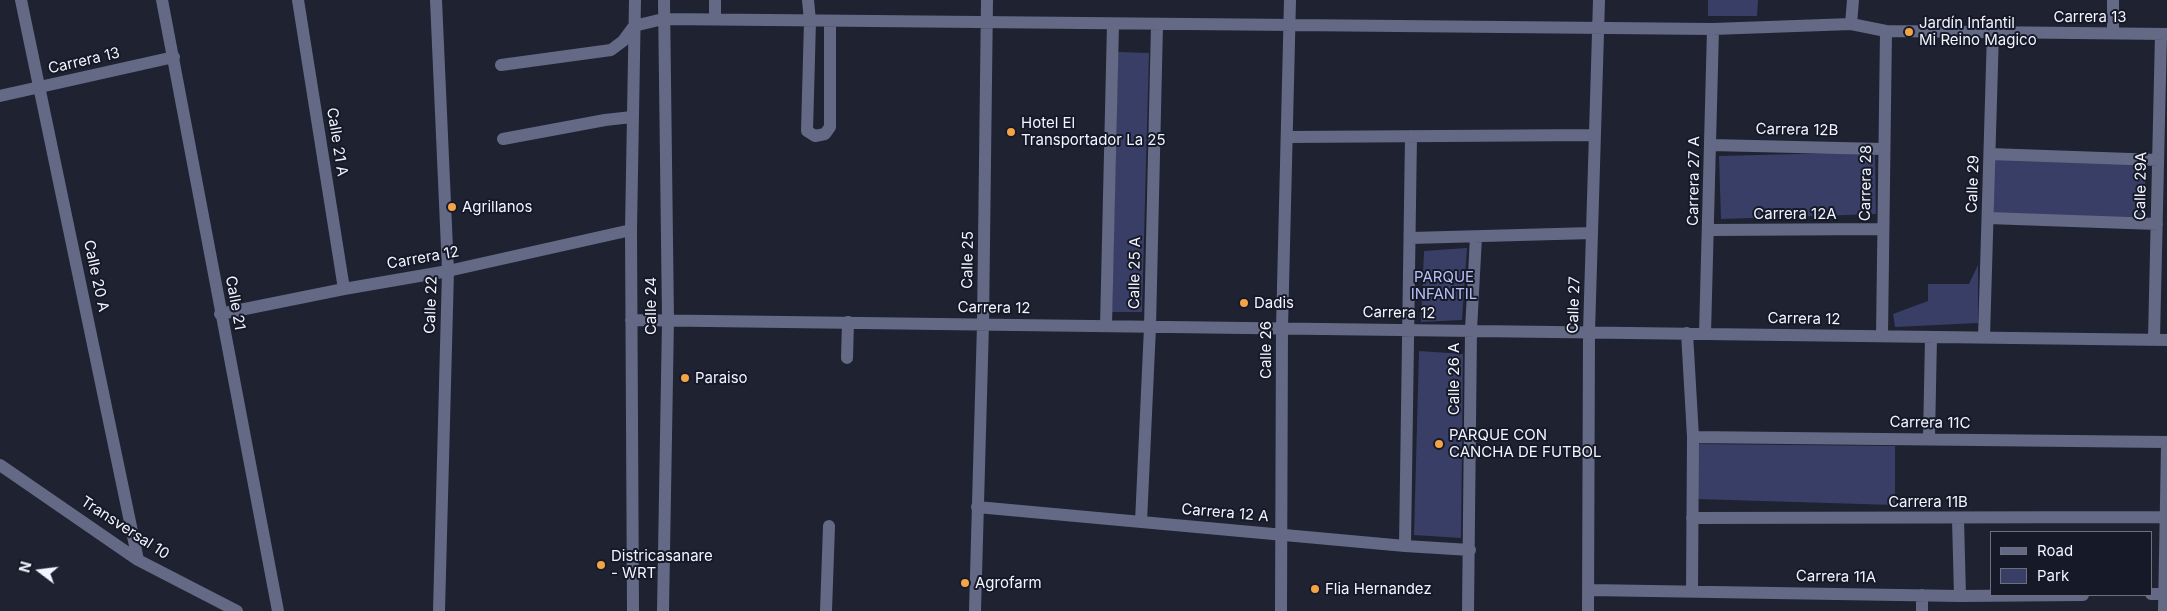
<!DOCTYPE html>
<html>
<head>
<meta charset="utf-8">
<style>
	body { margin:0 }
	#map { position:relative; width:2167px; height:611px; overflow:hidden; background:#1f2231; font-family:Inter,sans-serif }
	canvas { display:block }
	.legend { position:absolute; left:1990px; top:531px; width:162px; height:65px; box-sizing:border-box; background:#161927; border:1px solid #6e717d; margin:0; padding:6px 9px; list-style:none; font-size:15px; color:#f2f4ff }
	.legend li { display:flex; align-items:center; gap:10px; height:25px }
	.legend b { width:25px; border:1px solid #6e717d }
	.north { position:absolute; left:15px; top:546px; width:50px; height:50px; -webkit-text-stroke:4px #161927; paint-order:stroke; rotate:285deg; font-size:14px; font-weight:700; line-height:20px; text-align:center; color:#f2f4ff }
	.north::after { content:''; display:block; margin:auto; width:18px; height:22px; background:#f2f4ff; clip-path:polygon(50% 0,100% 100%,50% 72%,0 100%) }
</style>
</head>
<body>
<div id="map">
<canvas width="2167" height="611"></canvas>
<ul class="legend">
<li><b style="height:6px;background:#646a85"></b>Road</li>
<li><b style="height:14px;background:#393e66"></b>Park</li>
</ul>
<div class="north">N</div>
</div>
<script>
const context = document.querySelector('canvas').getContext('2d');
context.lineJoin = 'round';
function fill(path, color) { context.fillStyle = color; context.fill(path, 'evenodd'); }
const shape = rows => new Path2D(rows.map(r => 'M' + r).join(''));
function stroke(path, color, width, dash) { context.strokeStyle = color; context.lineWidth = width; context.lineCap = dash ? 'butt' : 'round'; context.setLineDash(dash || []); context.stroke(path); }
function label(font, color, halo, rows, align = 'center') {
  context.font = font + ' Inter,sans-serif'; context.lineWidth = 4; context.setLineDash([]); context.textBaseline = 'middle'; context.strokeStyle = halo; context.fillStyle = color; for (const [text, x, y, turn = 0] of rows) {
    context.save(); context.translate(x, y); context.rotate((+turn || 0) * Math.PI / 180); context.textAlign = isNaN(turn) ? turn : align; if (halo) context.strokeText(text, 0, 0); context.fillText(text, 0, 0); context.restore();
  }
}
const green = shape([
	[1708,0,1758,0,1757,16,1708,16],
	[1118,52,1149,53,1142,312,1112,312],
	[1875,152,1876,214,1721,219,1719,156],
	[1992,158,2146,161,2144,220,1992,215],
	[1467,248,1462,320,1421,322,1424,251],
	[1978,265,1978,323,1895,327,1893,314,1928,301,1928,284,1969,284],
	[1419,351,1463,354,1461,538,1414,535],
	[1695,444,1895,446,1895,505,1696,499]
]);
const minor = shape([
	[21,0,138,560],
	[162,0,278,611],
	[298,0,344,289],
	[436,0,448,271,439,611],
	[808,0,810,21,807,131,815,136,825,134,830,127,830,21],
	[715,19,715,0],
	[1851,24,1853,0],
	[634,26,663,19,1713,29,1851,24,1886,31,2167,34],
	[2113,33,2113,0],
	[501,65,611,50,623,41,634,26],
	[0,96,174,57],
	[1288,137,1595,135],
	[503,139,605,120,632,117],
	[1710,145,1883,149],
	[1990,154,2158,160],
	[1988,218,2157,224],
	[1709,230,1882,229],
	[1411,238,1592,233],
	[220,314,344,289,448,271,631,230],
	[631,320,2167,340],
	[1106,326,1113,24],
	[1687,333,1693,437,1692,591],
	[1705,334,1713,29],
	[1882,336,1886,31],
	[1984,337,1993,32],
	[2154,339,2161,34],
	[847,358,848,322],
	[1693,437,2167,442],
	[1929,439,1931,337],
	[0,465,138,560,237,611],
	[977,507,1405,546,1470,550],
	[1692,518,2164,517],
	[1958,519,1960,596],
	[1141,522,1150,327,1157,25],
	[1405,546,1411,136],
	[1589,590,1960,596,2083,595],
	[2151,594,2164,594],
	[1922,595,1922,611],
	[633,611,631,230,635,0],
	[663,611,668,320,664,0],
	[826,611,829,526],
	[975,611,983,324,987,0],
	[1281,611,1282,328,1290,0],
	[1468,611,1471,330,1476,237],
	[1588,611,1589,332,1599,0],
	[2164,611,2167,446]
]);
const markers = [
	[1909,32,5,"#f4a345"],
	[1011,132,5,"#f4a345"],
	[452,207,5,"#f4a345"],
	[1244,303,5,"#f4a345"],
	[685,378,5,"#f4a345"],
	[1439,444,5,"#f4a345"],
	[601,565,5,"#f4a345"],
	[965,583,5,"#f4a345"],
	[1315,589,5,"#f4a345"]
];
const streetNames = [
	["Carrera 13",2090,17],
	["Carrera 13",84,61,-13],
	["Carrera 12B",1797,130,1],
	["Calle 21 A",337,142,81],
	["Carrera 27 A",1694,181,-89],
	["Carrera 28",1866,183,-89],
	["Calle 29",1973,184,-88],
	["Calle 29A",2141,186,-89],
	["Carrera 12A",1795,214],
	["Carrera 12",423,258,-10],
	["Calle 25",968,260,-89],
	["Calle 25 A",1135,273,-89],
	["Calle 20 A",96,276,78],
	["Calle 21",235,303,80],
	["Calle 22",431,305,-88],
	["Calle 27",1574,305,-88],
	["Calle 24",651,306,-90],
	["Carrera 12",994,308,1],
	["Carrera 12",1399,313,1],
	["Carrera 12",1804,319,1],
	["Calle 26",1266,350,-90],
	["Calle 26 A",1454,379,-90],
	["Carrera 11C",1930,423,1],
	["Carrera 11B",1928,502],
	["Carrera 12 A",1225,513,5],
	["Transversal 10",125,528,33],
	["Carrera 11A",1836,577,1]
];
const poiNames = [
	["Jardín Infantil",1919,23],
	["Mi Reino Magico",1919,40],
	["Hotel El",1021,123],
	["Transportador La 25",1021,140],
	["Agrillanos",462,207],
	["Dadis",1254,303],
	["Paraiso",695,378],
	["PARQUE CON",1449,435],
	["CANCHA DE FUTBOL",1449,452],
	["Districasanare",611,556],
	["- WRT",611,573],
	["Agrofarm",975,583],
	["Flia Hernandez",1325,589]
];
const parkNames = [
	["PARQUE",1444,277],
	["INFANTIL",1444,294]
];
fill(green, '#393e66');
stroke(minor, '#646a85', 12);
for (const [x, y, r, color] of markers) { const dot = new Path2D(); dot.arc(x, y, r, 0, 2 * Math.PI); context.fillStyle = color; context.fill(dot); stroke(dot, '#161927', 2); }
label('15px', '#f2f4ff', '#161927', streetNames);
label('15px', '#f2f4ff', '#161927', poiNames, 'left');
label('15px', '#b7c1f6', '#161927', parkNames);
</script>
</body>
</html>
